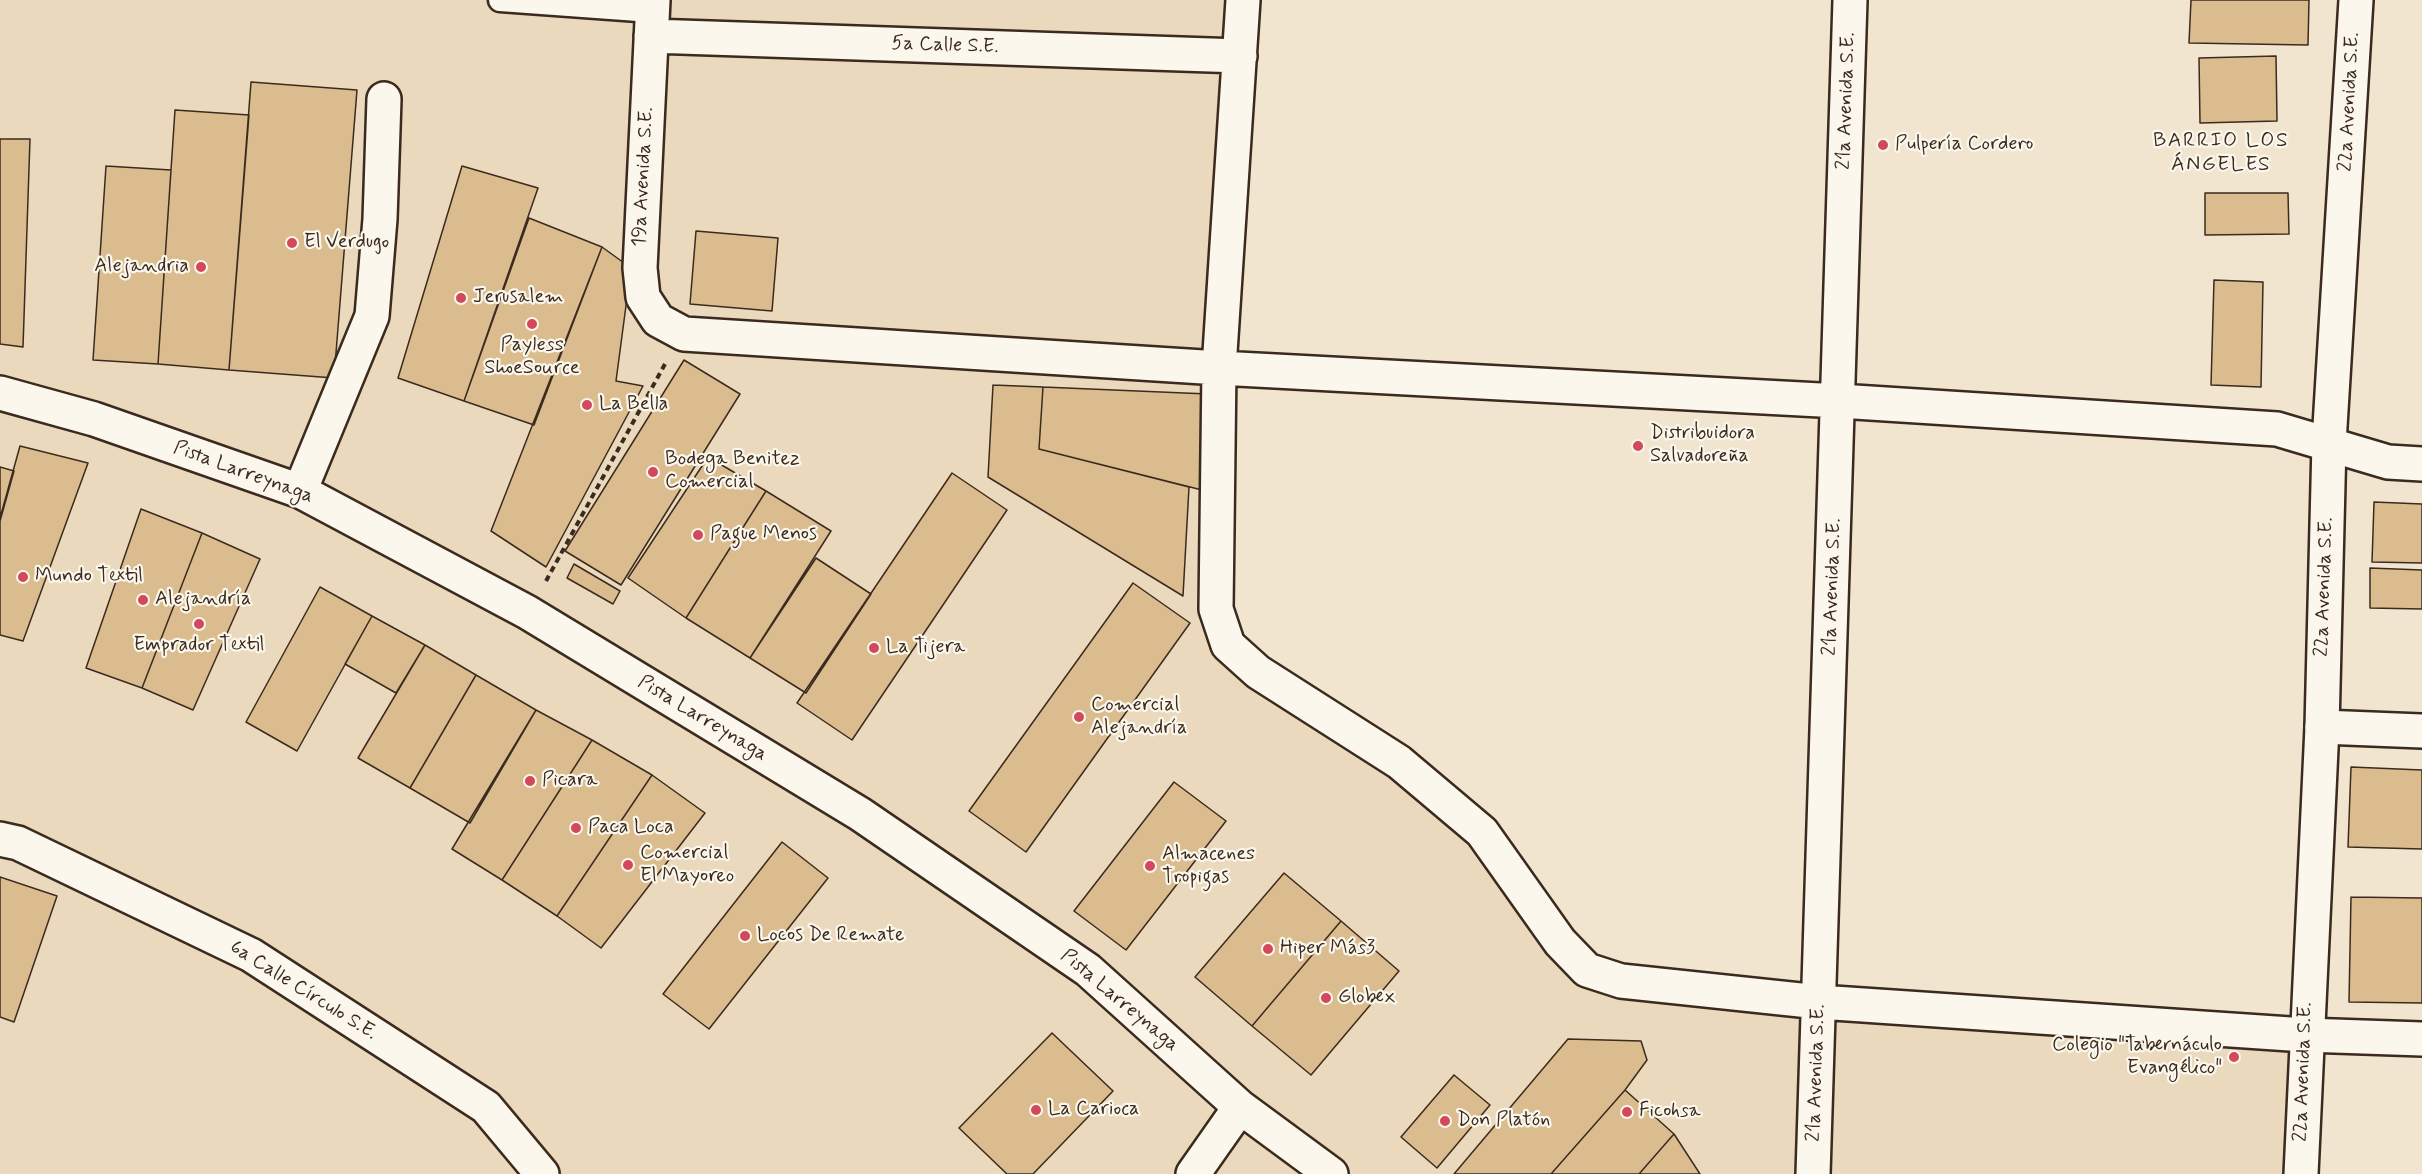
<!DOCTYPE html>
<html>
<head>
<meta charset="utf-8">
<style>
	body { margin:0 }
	canvas { display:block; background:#f1e5d0 }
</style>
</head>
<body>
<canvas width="2422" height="1174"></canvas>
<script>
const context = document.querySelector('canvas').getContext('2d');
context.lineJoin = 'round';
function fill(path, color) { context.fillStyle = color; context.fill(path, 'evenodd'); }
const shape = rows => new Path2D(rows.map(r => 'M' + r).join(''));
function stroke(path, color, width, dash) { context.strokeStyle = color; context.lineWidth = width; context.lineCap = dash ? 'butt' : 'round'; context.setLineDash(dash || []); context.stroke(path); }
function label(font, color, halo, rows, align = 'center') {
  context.font = font + ' Mynerve,sans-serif'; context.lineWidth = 4.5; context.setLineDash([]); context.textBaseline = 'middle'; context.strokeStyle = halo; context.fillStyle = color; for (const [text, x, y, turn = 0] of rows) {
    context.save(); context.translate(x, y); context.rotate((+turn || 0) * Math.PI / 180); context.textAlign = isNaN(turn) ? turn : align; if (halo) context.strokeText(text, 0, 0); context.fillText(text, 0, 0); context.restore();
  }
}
const built = shape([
	[0,0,1245,0,1228,645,1399,762,1587,970,2305,1035,2300,1174,0,1174]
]);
const building = shape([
	[2191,0,2309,0,2308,45,2189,43,2191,0],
	[2276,56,2277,121,2200,123,2199,58,2276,56],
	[251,82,357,90,334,378,229,370,251,82],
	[175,110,249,115,229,370,158,364,175,110],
	[0,139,30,139,23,347,0,344,0,139],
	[106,166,171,170,158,364,93,360,106,166],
	[462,166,538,188,464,401,398,378,462,166],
	[2205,193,2288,193,2289,234,2205,235,2205,193],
	[529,218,602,247,534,425,464,401,529,218],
	[696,231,778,238,772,311,690,304,696,231],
	[602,247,631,268,616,381,643,386,546,567,491,531,602,247],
	[2214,280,2263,282,2261,387,2211,385,2214,280],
	[684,360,740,394,621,585,565,551,684,360],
	[993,385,1043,387,1039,449,1189,487,1183,596,988,477,993,385],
	[1043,387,1208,394,1206,491,1039,449,1043,387],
	[20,446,88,463,23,641,0,635,0,518,20,446],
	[708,457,766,491,686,618,628,578,708,457],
	[0,467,14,471,0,521,0,467],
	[952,473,1007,510,852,740,797,703,952,473],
	[766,491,831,531,750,658,686,618,766,491],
	[2374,502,2422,504,2422,563,2372,562,2374,502],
	[141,509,202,533,142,688,86,668,141,509],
	[202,533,260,559,193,710,142,688,202,533],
	[816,558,871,594,806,693,750,658,816,558],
	[574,564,620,591,613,604,567,578,574,564],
	[2370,568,2422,570,2422,609,2370,608,2370,568],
	[1133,583,1190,623,1026,852,969,811,1133,583],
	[320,587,372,616,297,751,246,722,320,587],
	[372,616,425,645,396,693,345,664,372,616],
	[425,645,476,675,410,788,358,758,425,645],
	[476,675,536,710,470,823,410,788,476,675],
	[536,710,592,740,502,880,452,849,536,710],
	[592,740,652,775,557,916,502,880,592,740],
	[2351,767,2422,770,2422,849,2348,847,2351,767],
	[652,775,705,813,601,948,557,916,652,775],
	[1174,782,1226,821,1126,950,1074,911,1174,782],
	[782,842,828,878,709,1029,663,994,782,842],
	[1284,873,1341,921,1252,1026,1195,977,1284,873],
	[0,877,57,896,14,1022,0,1017,0,877],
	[2351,897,2422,898,2422,1003,2349,1002,2351,897],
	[1341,921,1399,971,1311,1075,1252,1026,1341,921],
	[1052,1033,1113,1091,1033,1174,1007,1174,959,1128,1052,1033],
	[1568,1039,1641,1041,1647,1060,1625,1090,1551,1174,1454,1174,1568,1039],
	[1454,1075,1490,1105,1437,1168,1401,1137,1454,1075],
	[1625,1090,1674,1134,1639,1174,1551,1174,1625,1090],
	[1674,1134,1700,1174,1639,1174,1674,1134]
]);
const path = shape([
	[546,581,665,364]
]);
const service = shape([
	[500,0,652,11]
]);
const minor = shape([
	[653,0,640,268,643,297,658,320,684,334,1219,368,1839,401,2277,429,2388,462,2422,464],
	[1243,0,1219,368,1216,609,1228,645,1258,672,1399,762,1482,832,1560,942,1587,970,1621,981,1819,1002,2305,1035,2422,1039],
	[651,36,1240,56],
	[0,393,94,419,300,491,527,612,860,814,1088,970,1240,1107,1331,1174],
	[300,491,372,316,380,219,384,99],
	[2322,727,2422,731],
	[0,839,18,843,251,955,486,1107,542,1174],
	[1193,1174,1240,1107],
	[1813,1174,1850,0]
]);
const tertiary = shape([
	[2301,1174,2322,727,2329,443,2356,0]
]);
const markers = [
	[1883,145,6,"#d1495b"],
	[292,243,6,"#d1495b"],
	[201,267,6,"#d1495b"],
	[461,298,6,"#d1495b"],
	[532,324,6,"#d1495b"],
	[587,405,6,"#d1495b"],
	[1638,446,6,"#d1495b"],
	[653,472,6,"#d1495b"],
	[698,535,6,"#d1495b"],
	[23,577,6,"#d1495b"],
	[143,600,6,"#d1495b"],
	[199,624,6,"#d1495b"],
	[874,648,6,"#d1495b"],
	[1079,717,6,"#d1495b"],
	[530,781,6,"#d1495b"],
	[576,828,6,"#d1495b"],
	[628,865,6,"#d1495b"],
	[1150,866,6,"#d1495b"],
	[745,936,6,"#d1495b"],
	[1268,949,6,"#d1495b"],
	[1326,998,6,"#d1495b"],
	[2234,1057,6,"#d1495b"],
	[1036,1110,6,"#d1495b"],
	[1627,1112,6,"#d1495b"],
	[1445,1121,6,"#d1495b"]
];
const streetNames = [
	["5a Calle S.E.",945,46,2],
	["21a Avenida S.E.",1847,101,-88],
	["22a Avenida S.E.",2350,102,-87],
	["19a Avenida S.E.",644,177,-87],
	["Pista Larreynaga",243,473,20],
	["21a Avenida S.E.",1833,587,-88],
	["22a Avenida S.E.",2325,587,-88],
	["Pista Larreynaga",702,719,31],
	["6a Calle Círculo S.E.",303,991,32],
	["Pista Larreynaga",1119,1001,40],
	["22a Avenida S.E.",2304,1072,-88],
	["21a Avenida S.E.",1817,1073,-88]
];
const poiNames = [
	["Pulpería Cordero",1895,145],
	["El Verdugo",304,243],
	["Alejandria",189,267,"right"],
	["Jerusalem",473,298],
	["Payless",532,346,"center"],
	["ShoeSource",532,369,"center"],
	["La Bella",599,405],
	["Distribuidora",1650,434],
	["Salvadoreña",1650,457],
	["Bodega Benitez",665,460],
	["Comercial",665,483],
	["Pague Menos",710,535],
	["Mundo Textil",35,577],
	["Alejandría",155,600],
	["Emprador Textil",199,646,"center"],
	["La Tijera",886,648],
	["Comercial",1091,706],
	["Alejandría",1091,729],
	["Picara",542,781],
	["Paca Loca",588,828],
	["Comercial",640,854],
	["El Mayoreo",640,877],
	["Almacenes",1162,855],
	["Tropigas",1162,878],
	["Locos De Remate",757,936],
	["Hiper Más3",1280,949],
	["Globex",1338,998],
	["Colegio \"Tabernáculo",2222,1046,"right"],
	["Evangélico\"",2222,1069,"right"],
	["La Carioca",1048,1110],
	["Ficohsa",1639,1112],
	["Don Platón",1457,1121]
];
const neighbourhoodNames = [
	["BARRIO LOS",2221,142],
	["ÁNGELES",2221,166]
];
fill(built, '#ead9bc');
fill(building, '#dabc8e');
stroke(building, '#3b2a1e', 1.5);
stroke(service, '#3b2a1e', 27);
stroke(minor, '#3b2a1e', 38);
stroke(tertiary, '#3b2a1e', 38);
stroke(path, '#3b2a1e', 4, [6, 4.5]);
stroke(service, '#fbf7ec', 22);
stroke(minor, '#fbf7ec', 33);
stroke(tertiary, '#fbf7ec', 33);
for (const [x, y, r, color] of markers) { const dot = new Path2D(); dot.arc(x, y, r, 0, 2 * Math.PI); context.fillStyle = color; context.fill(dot); stroke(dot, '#fbf7ec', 2); }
label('20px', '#3b2a1e', '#fbf7ec', streetNames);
label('20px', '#3b2a1e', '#fbf7ec', poiNames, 'left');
context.letterSpacing = '1.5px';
label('21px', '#3b2a1e', '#fbf7ec', neighbourhoodNames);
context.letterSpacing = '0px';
</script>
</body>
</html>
